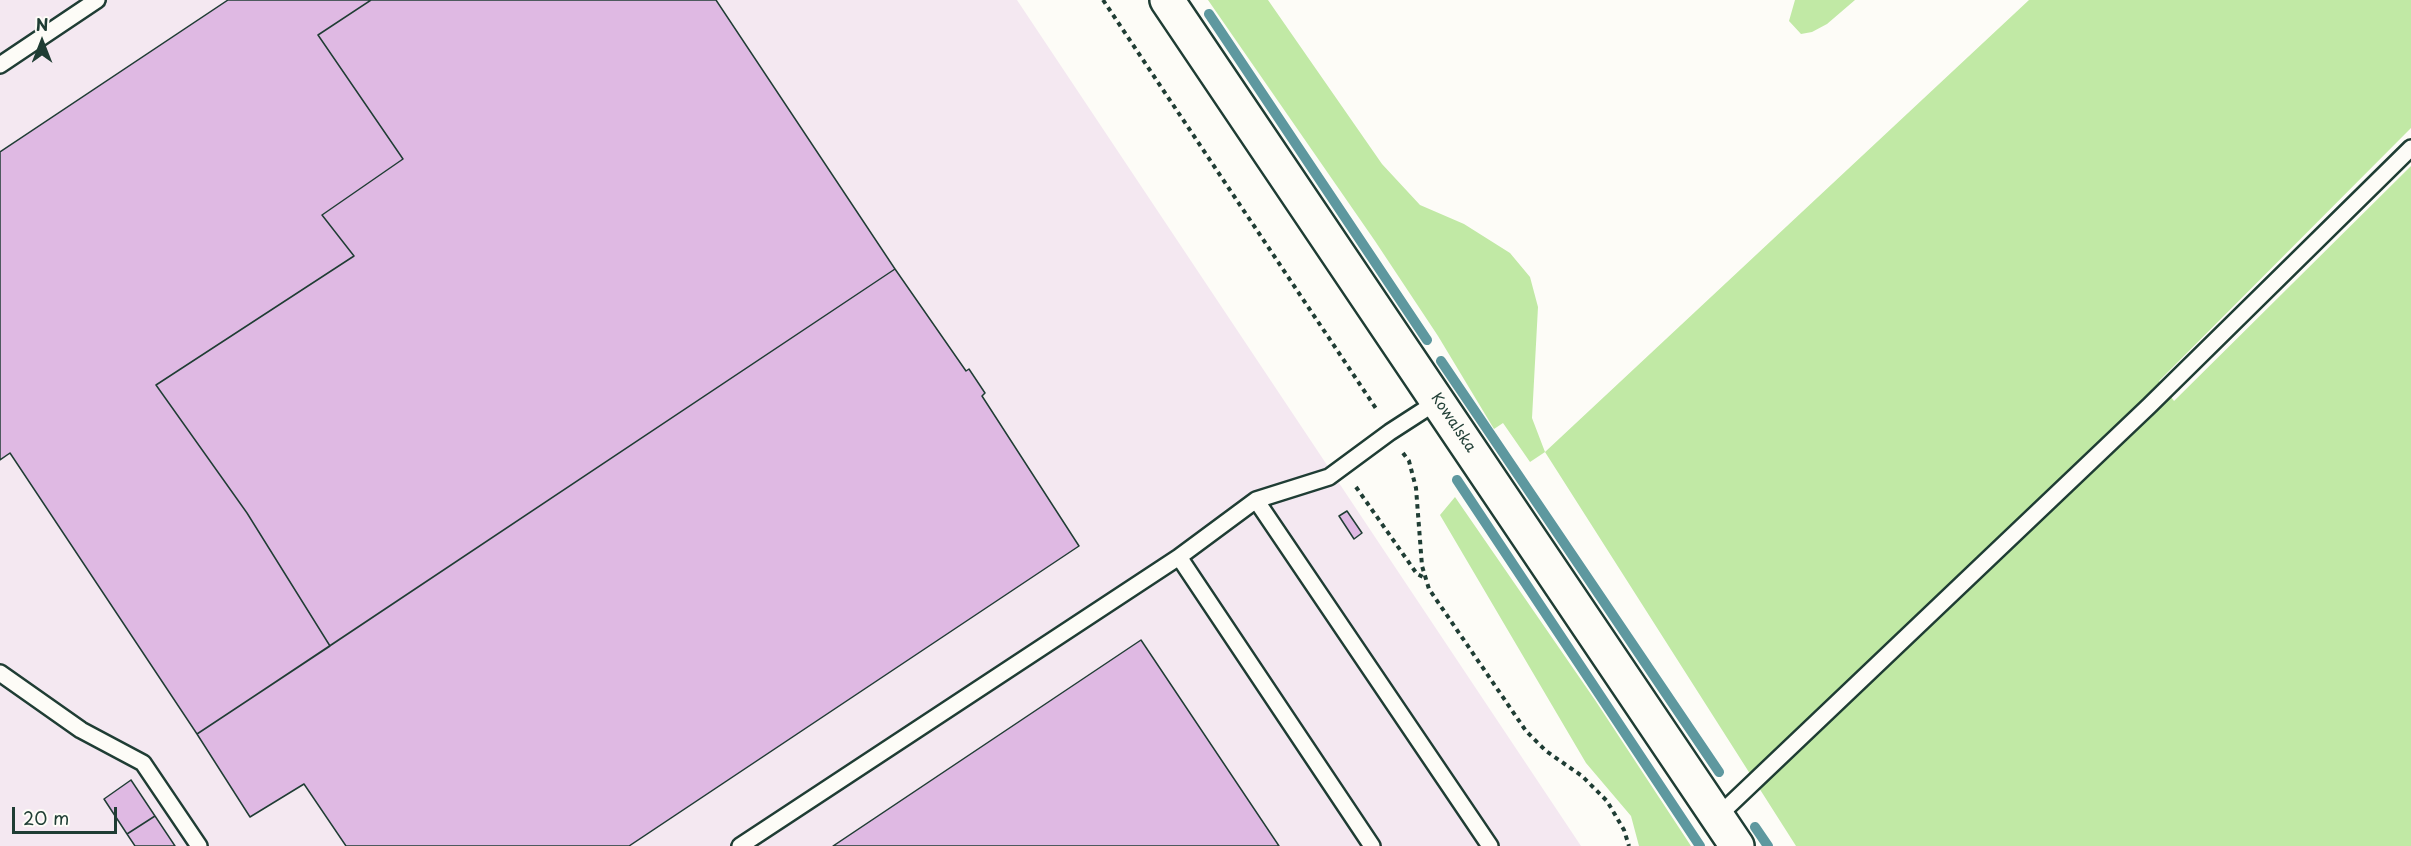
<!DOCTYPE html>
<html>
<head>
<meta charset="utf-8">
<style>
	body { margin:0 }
	#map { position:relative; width:2411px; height:846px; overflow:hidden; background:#fdfcf7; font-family:"Playpen Sans",sans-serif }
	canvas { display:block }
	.north { position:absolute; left:12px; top:12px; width:60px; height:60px; -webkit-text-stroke:4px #fdfcf7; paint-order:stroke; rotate:0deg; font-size:16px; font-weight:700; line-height:24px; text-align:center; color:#1f3d34 }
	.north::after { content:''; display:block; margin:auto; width:21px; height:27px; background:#1f3d34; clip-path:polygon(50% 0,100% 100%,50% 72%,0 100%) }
	.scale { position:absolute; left:12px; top:807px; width:105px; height:27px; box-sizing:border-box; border:3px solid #1f3d34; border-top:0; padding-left:8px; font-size:18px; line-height:21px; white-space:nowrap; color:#1f3d34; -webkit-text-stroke:4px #fdfcf7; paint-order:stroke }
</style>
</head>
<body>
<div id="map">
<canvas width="2411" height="846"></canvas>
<div class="north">N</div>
<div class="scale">20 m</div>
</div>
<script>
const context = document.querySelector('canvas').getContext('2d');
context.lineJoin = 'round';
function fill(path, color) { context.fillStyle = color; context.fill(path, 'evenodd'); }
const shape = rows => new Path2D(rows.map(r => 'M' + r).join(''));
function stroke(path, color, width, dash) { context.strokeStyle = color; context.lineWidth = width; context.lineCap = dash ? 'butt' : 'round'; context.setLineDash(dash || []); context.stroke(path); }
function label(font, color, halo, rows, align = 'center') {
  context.font = font + ' "Playpen Sans",sans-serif'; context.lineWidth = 4.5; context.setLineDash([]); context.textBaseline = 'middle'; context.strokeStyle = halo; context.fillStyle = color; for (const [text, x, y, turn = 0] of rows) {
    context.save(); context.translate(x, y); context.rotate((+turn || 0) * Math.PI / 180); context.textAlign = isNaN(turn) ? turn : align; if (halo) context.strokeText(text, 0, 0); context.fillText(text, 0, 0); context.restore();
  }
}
const built = shape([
	[0,0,1017,0,1581,846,0,846]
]);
const green = shape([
	[1208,0,1268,0,1382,164,1420,205,1464,224,1510,253,1530,277,1538,307,1532,418,1545,452,2029,0,2411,0,2411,128,2159,381,2174,401,2411,166,2411,846,1796,846,1545,452,1530,462,1503,423,1494,429,1438,336,1375,241],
	[1795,0,1855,0,1827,24,1812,32,1801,34,1789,21],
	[1455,497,1595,700,1691,846,1639,846,1631,816,1586,763,1440,515]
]);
const stream = shape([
	[1209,14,1427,340],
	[1441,361,1719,772],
	[1457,480,1700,846],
	[1755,827,1768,846]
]);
const building = shape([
	[228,0,371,0,318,35,403,159,322,215,354,256,156,385,247,513,330,646,197,734,10,453,0,460,0,152,228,0],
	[371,0,716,0,895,269,330,646,247,513,156,385,354,256,322,215,403,159,318,35,371,0],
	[895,269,966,371,969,369,985,393,982,396,1079,546,629,846,346,846,304,784,250,817,197,734,895,269],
	[1347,511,1362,533,1354,539,1339,516,1347,511],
	[1141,640,1279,846,833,846,1141,640],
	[131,780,155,816,127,834,104,799,131,780],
	[155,816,175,846,135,846,127,834,155,816]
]);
const path = shape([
	[1103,0,1377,410],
	[1403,453,1409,461,1416,488,1422,566,1429,589,1526,731,1546,751,1582,776,1607,801,1624,830,1629,846],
	[1356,487,1417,574,1425,578]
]);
const service = shape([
	[0,65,97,0],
	[1256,500,1490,846],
	[1179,557,1372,846],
	[0,673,81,730,143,763,199,846],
	[1717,817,2149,406,2411,148],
	[740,846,1179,557,1256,500,1329,477,1390,432,1438,401]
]);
const tertiary = shape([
	[1167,0,1737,846]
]);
const streetNames = [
	["Kowalska",1453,423,56]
];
fill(built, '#f4e8f1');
fill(green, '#c1e9a5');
stroke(stream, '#5e989f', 10);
fill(building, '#dfb9e3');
stroke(building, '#1f3d34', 1.5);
stroke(service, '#1f3d34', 20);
stroke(tertiary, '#1f3d34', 38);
stroke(path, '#1f3d34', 4, [4.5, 4.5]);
stroke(service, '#fdfcf7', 15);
stroke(tertiary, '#fdfcf7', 33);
label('15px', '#1f3d34', '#fdfcf7', streetNames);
</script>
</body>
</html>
